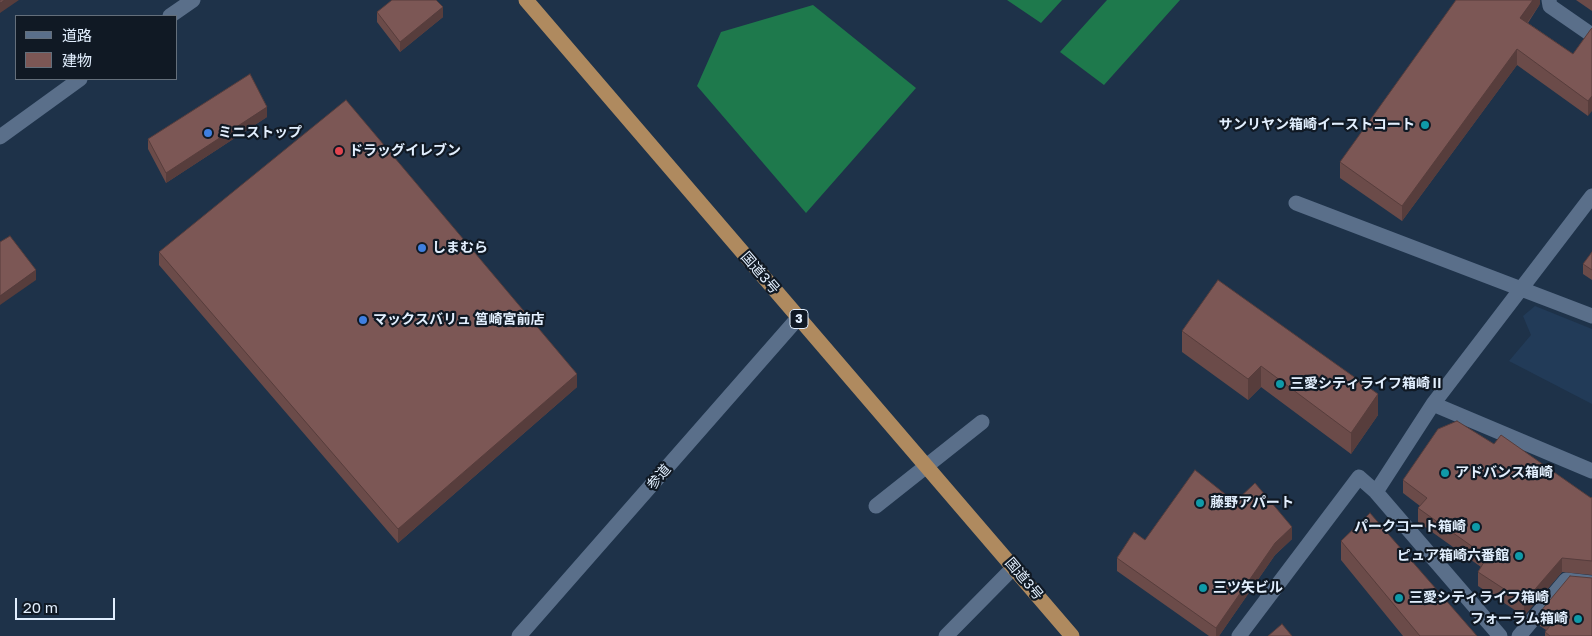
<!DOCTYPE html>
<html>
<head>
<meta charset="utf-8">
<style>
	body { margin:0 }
	#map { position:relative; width:1592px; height:636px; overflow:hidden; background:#1e3249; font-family:"Golos Text","Noto Sans JP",sans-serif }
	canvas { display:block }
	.legend { position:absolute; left:15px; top:15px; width:162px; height:65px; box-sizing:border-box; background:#101924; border:1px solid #646f7b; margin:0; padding:6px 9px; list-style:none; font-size:15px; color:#e2effe }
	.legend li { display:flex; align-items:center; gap:10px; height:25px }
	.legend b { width:25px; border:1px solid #646f7b }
	.scale { position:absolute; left:15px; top:598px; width:100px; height:22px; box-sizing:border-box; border:2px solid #e2effe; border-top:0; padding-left:6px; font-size:15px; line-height:18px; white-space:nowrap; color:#e2effe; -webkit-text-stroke:4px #101924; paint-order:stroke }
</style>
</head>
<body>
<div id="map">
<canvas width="1592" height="636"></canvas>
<ul class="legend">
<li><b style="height:6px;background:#5a6f8a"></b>道路</li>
<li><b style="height:14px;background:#7c5755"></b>建物</li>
</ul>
<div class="scale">20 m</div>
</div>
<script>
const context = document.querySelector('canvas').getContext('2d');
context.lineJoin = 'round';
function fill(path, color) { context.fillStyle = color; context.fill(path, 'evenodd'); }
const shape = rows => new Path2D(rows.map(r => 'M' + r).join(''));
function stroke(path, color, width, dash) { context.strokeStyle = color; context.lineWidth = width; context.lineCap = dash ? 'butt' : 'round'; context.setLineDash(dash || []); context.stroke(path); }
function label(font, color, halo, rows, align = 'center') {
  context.font = font + ' "Golos Text","Noto Sans JP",sans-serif'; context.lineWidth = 4.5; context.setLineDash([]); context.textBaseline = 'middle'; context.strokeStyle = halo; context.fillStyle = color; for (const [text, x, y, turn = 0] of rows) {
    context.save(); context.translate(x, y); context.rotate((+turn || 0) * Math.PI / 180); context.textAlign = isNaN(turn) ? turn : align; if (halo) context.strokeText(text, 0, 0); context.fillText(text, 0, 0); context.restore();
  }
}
const built = shape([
	[1535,306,1592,329,1592,404,1509,361,1531,335,1523,316]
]);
const forest = shape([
	[1007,0,1062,0,1041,23],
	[1107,0,1180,0,1104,85,1060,52],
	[813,5,916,88,806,213,697,86,721,32]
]);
const service = shape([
	[519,636,798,318]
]);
const pedestrian = shape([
	[876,506,982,422]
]);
const minor = shape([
	[1549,0,1550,6,1592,35],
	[1296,203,1592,316],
	[1433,404,1592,471],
	[1376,492,1433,404,1592,196],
	[1239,636,1359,477,1376,492,1500,636],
	[1519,636,1566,580,1592,583]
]);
const tertiary = shape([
	[170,16,193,0],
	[0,137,80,79],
	[946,636,1014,567]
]);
const trunk = shape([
	[526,0,1072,636]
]);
const wall = shape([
	[1576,0,1592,0,1592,11],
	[1540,4,1528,23,1573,54,1591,29,1588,116,1517,65,1402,221,1340,178,1340,162],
	[377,12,443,17,400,52,377,22],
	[267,117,166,183,148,149,148,139],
	[159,252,577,387,398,543,159,265],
	[1592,252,1592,280,1583,274,1583,264],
	[1182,331,1378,415,1351,454,1261,387,1248,400,1182,352],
	[1494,444,1591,498,1592,497,1592,575,1562,572,1524,616,1478,586,1478,572,1481,567,1418,522,1418,508,1420,506,1403,493,1403,480],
	[1235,502,1292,539,1275,555,1219,636,1209,636,1117,571,1117,558,1145,540],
	[1341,541,1477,636,1403,636,1341,560],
	[1540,612,1592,636,1545,636,1545,632,1546,630,1540,626]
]);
const shadedWall = shape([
	[5,0,19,0,0,13,0,3],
	[1533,0,1540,0,1540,4,1520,33,1520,18],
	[443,7,443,17,400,52,400,42],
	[1517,49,1517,65,1402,221,1402,206],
	[1592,96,1592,111,1588,116,1588,101],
	[267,107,267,117,166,183,166,173],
	[36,270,36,280,0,305,0,296],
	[1261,366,1261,387,1248,400,1248,379],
	[577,374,577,387,398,543,398,529],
	[1378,394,1378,415,1351,454,1351,433],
	[1292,527,1292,539,1275,555,1219,636,1216,636,1216,628,1275,543],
	[1562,558,1562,572,1524,616,1524,602]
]);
const building = shape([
	[0,0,5,0,0,3,0,0],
	[392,0,436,0,443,7,400,42,377,12,392,0],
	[1456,0,1533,0,1520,18,1573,54,1591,29,1592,28,1592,96,1588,101,1517,49,1402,206,1340,162,1456,0],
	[250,74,267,107,166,173,148,139,250,74],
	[346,100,577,374,398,529,159,252,346,100],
	[10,236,36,270,0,296,0,242,10,236],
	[1592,252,1592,270,1583,264,1592,252],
	[1218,280,1378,394,1351,433,1261,366,1248,379,1182,331,1218,280],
	[1457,421,1494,444,1501,435,1591,498,1592,497,1592,561,1562,558,1524,602,1478,572,1487,557,1418,508,1427,498,1403,480,1438,429,1457,421],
	[1195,470,1235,502,1255,483,1292,527,1275,543,1216,628,1117,558,1134,532,1145,540,1195,470],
	[1370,513,1477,636,1420,636,1341,541,1370,513],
	[1570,576,1592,578,1592,636,1550,636,1545,632,1554,621,1540,612,1570,576],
	[1282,624,1292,636,1268,636,1282,624]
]);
const markers = [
	[1425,125,5,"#0f9aa8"],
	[208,133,5,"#3f7fe0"],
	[339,151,5,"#e0444e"],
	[422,248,5,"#3f7fe0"],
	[363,320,5,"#3f7fe0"],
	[1280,384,5,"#0f9aa8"],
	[1445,473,5,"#0f9aa8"],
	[1200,503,5,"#0f9aa8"],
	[1476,527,5,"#0f9aa8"],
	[1519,556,5,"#0f9aa8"],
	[1203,588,5,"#0f9aa8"],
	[1399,598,5,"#0f9aa8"],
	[1578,619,5,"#0f9aa8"]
];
const shields = [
	[799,319,18]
];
const shieldNames = [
	["3",799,319]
];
const poiNames = [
	["サンリヤン箱崎イーストコート",1415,125,"right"],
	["ミニストップ",218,133],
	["ドラッグイレブン",349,151],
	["しまむら",432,248],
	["マックスバリュ 筥崎宮前店",373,320],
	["三愛シティライフ箱崎Ⅱ",1290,384],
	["アドバンス箱崎",1455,473],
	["藤野アパート",1210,503],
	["パークコート箱崎",1466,527,"right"],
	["ピュア箱崎六番館",1509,556,"right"],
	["三ツ矢ビル",1213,588],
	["三愛シティライフ箱崎",1409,598],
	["フォーラム箱崎",1568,619,"right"]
];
const streetNames = [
	["国道3号",760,273,49],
	["参道",659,477,-49],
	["国道3号",1024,579,50]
];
fill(built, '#223b58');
fill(forest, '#1e794c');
stroke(service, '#5a6f8a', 15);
stroke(pedestrian, '#5a6f8a', 15);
stroke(minor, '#5a6f8a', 15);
stroke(tertiary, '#5a6f8a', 15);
stroke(trunk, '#af8a5f', 15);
fill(wall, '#6b4b49');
fill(shadedWall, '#573d3c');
fill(building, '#7c5755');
stroke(building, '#573d3c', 1);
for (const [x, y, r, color] of markers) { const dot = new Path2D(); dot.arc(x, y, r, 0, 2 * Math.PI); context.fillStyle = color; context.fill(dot); stroke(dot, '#101924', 2); }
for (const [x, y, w] of shields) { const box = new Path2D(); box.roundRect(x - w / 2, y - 9.5, w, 19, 4); context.fillStyle = '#101924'; context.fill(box); stroke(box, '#e2effe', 1); }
label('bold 12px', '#e2effe', null, shieldNames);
label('bold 14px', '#e2effe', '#101924', poiNames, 'left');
label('14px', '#e2effe', '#101924', streetNames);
</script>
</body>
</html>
